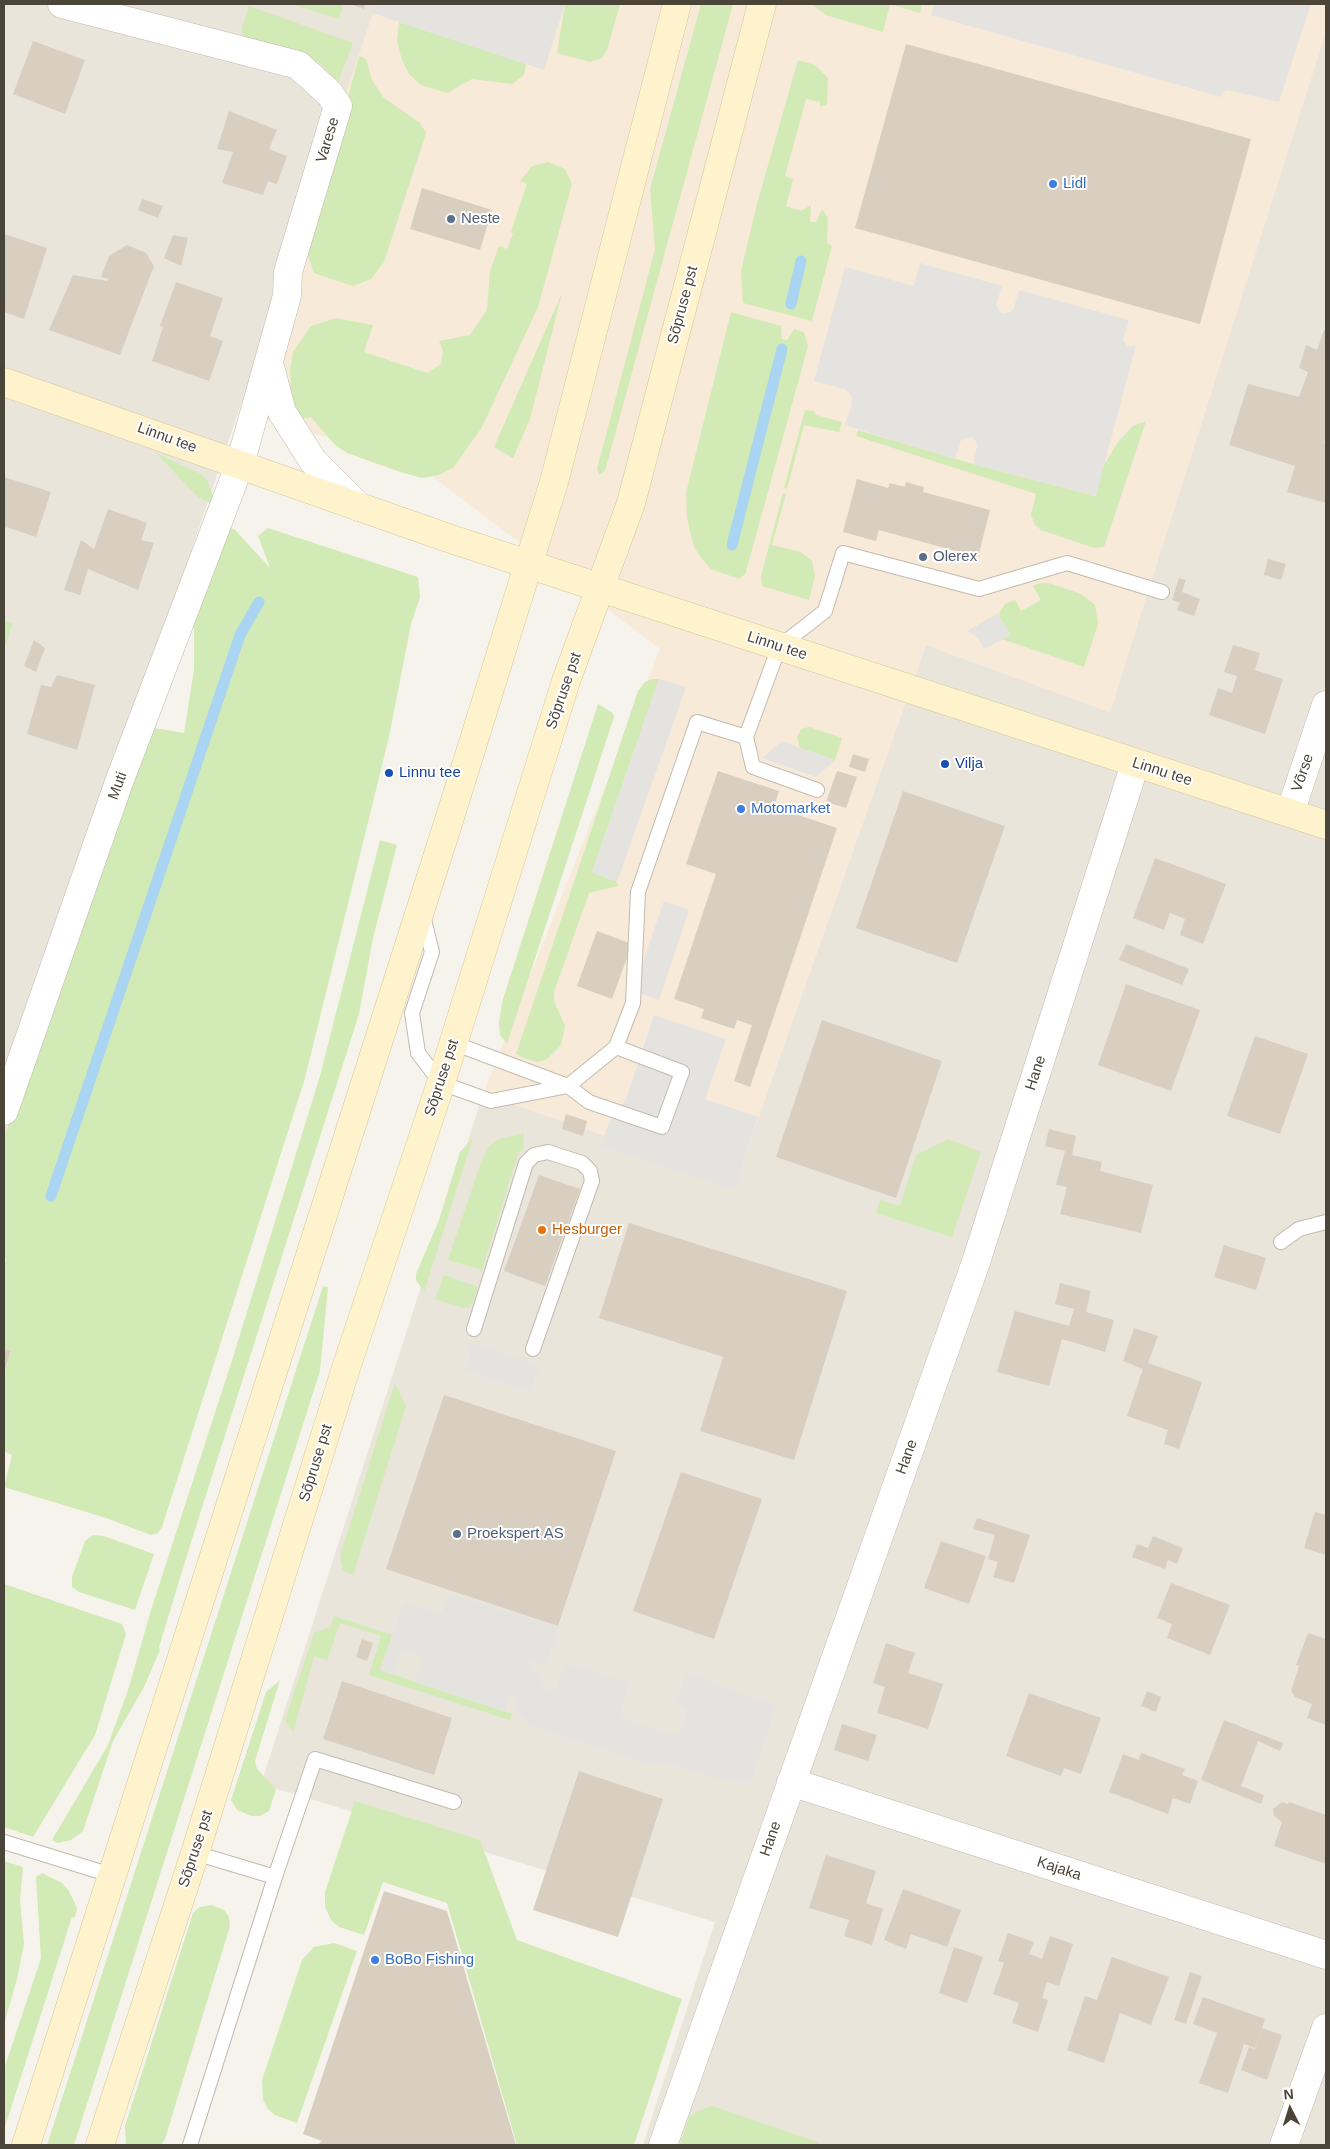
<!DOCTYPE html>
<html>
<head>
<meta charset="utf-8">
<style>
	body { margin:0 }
	#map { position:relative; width:1330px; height:2149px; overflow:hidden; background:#f6f3ec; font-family:Arial,sans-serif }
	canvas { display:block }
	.frame { position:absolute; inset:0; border:5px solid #4b4439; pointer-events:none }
	.north { position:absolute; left:1265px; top:2084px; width:50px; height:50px; -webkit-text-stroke:4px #fff; paint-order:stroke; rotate:355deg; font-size:14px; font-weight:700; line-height:20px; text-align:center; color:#4b4439 }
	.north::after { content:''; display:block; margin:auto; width:18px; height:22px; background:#4b4439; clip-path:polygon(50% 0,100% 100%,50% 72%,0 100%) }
</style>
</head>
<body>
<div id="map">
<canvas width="1330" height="2149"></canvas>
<div class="frame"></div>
<div class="north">N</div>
</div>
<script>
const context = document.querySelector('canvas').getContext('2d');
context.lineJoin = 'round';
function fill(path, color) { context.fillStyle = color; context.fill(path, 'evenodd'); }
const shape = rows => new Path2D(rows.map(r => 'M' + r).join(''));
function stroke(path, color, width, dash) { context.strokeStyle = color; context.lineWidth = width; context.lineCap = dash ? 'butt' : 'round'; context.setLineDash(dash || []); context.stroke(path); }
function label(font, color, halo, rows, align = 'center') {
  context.font = font + ' Arial,sans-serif'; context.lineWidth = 4; context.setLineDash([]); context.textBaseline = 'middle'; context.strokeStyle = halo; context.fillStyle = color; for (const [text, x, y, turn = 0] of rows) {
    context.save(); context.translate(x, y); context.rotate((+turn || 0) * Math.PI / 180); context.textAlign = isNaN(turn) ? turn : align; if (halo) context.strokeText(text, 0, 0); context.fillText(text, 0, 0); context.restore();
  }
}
const residential = shape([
	[4,4,377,4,168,619,4,1139,4,651,13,623,4,620],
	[1326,16,1326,2145,643,2145,715,1922,261,1784,483,1094,736,1180,926,645,1110,712]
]);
const commercial = shape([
	[376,4,1326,4,1326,32,1110,712,926,645,736,1181,483,1094,660,649,416,464,239,411]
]);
const green = shape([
	[291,4,344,4,339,19],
	[565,4,620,4,607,50,602,58,590,62,557,53],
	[701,4,733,4,605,471,599,475,597,469,655,249,650,189],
	[812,4,922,4,920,13,890,4,883,32,826,15],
	[249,6,353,43,338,82,321,64,302,54,243,38,242,27],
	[399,22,526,64,524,75,512,84,472,79,447,93,421,85,409,74,402,60,397,42],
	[359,56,366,59,372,80,383,97,420,123,426,133,384,262,371,279,353,286,314,273,307,254,315,216,341,144,348,117,349,93],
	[798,60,815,65,828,78,827,104,820,107,820,102,806,99,785,176,793,179,786,206,801,211,811,205,810,222,816,222,822,209,828,218,827,243,832,246,812,321,743,303,741,271,757,204],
	[548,162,565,169,572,184,538,307,482,427,453,468,439,475,422,478,400,472,347,453,335,445,311,417,299,420,291,391,290,370,293,352,311,326,336,318,373,325,364,352,427,373,441,364,443,351,439,341,470,335,487,310,490,271,499,246,507,249,513,234,511,232,527,184,520,181,532,166],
	[562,293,530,419,513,458,494,447],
	[731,312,781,326,782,339,787,340,794,329,804,332,808,346,747,568,746,573,739,579,711,569,702,559,694,547,687,518,686,493],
	[805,410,814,411,816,415,842,422,839,432,804,425,787,489,784,488],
	[1146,421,1104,547,1094,548,1041,530,1035,525,1031,515,1036,494,856,436,858,430,973,464,1095,496,1104,465,1118,442,1133,426],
	[156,453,201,474,207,480,213,496,210,503,198,497],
	[783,493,786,494,772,545,801,552,812,561,815,576,809,600,762,586,761,576],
	[225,525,235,530,270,568,258,536,268,528,418,577,420,597,411,624,389,737,305,1078,162,1527,158,1533,151,1535,106,1518,4,1487,12,1455,4,1451,4,1374,11,1352,4,1349,4,1265,6,1259,4,1258,4,1139,61,956,148,727,184,733,194,670,194,608],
	[1040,583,1049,583,1081,594,1095,605,1098,624,1084,667,1002,639,1011,635,1000,618,1000,612,1005,604,1015,600,1021,611,1041,600,1033,586],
	[4,620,13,623,4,651],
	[652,679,659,679,592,872,617,882,618,886,589,893,554,992,554,1001,565,1026,561,1045,547,1059,537,1062,526,1059,516,1054,638,691,645,682],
	[598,704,613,713,614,717,507,1044,500,1035,499,1023,502,1002],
	[809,727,842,738,835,760,800,748,797,737,801,729],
	[380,840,397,845,373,938,359,1014,192,1539,159,1647,160,1650,144,1687,113,1741,83,1831,71,1840,58,1843,52,1840,108,1745,129,1687,151,1610,234,1354,320,1076],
	[524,1133,523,1149,518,1154,482,1270,448,1260,481,1162,489,1146,499,1139],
	[473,1138,424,1292,416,1280,416,1274,439,1220,460,1152],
	[948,1139,981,1152,952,1237,876,1213,880,1200,900,1206,916,1155],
	[444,1275,478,1287,473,1302,469,1307,463,1308,435,1299],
	[323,1286,328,1287,320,1371,74,2145,47,2145],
	[395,1383,406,1406,353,1575,343,1570,340,1556],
	[93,1535,104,1536,154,1554,135,1610,79,1592,72,1587,72,1577,85,1541],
	[4,1584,122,1624,126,1634,95,1735,33,1837,4,1827],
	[334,1616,392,1635,380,1670,512,1714,510,1720,369,1675,381,1636,340,1623,327,1660,314,1656,293,1733,285,1720,314,1633,331,1627],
	[280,1680,255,1761,257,1769,276,1789,269,1811,260,1816,252,1816,237,1810,231,1800,266,1692],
	[355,1801,480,1840,517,1940,682,1999,634,2145,517,2145,447,1903,383,1882,364,1935,339,1927,331,1920,325,1907,325,1892],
	[4,1861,23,1867,20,1900,24,1944,17,1979,4,2024],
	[42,1873,62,1883,69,1891,77,1908,75,1918,72,1917,4,2130,4,2069,41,1958,36,1877],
	[211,1905,224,1910,229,1917,230,1926,165,2139,161,2145,126,2145,125,2126,193,1913,200,1907],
	[334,1943,357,1951,297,2123,275,2115,268,2109,263,2100,262,2080,302,1960,314,1947],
	[712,2106,815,2141,820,2145,680,2145,689,2117,698,2111]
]);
const parking = shape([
	[375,4,565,4,544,70,372,13],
	[934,4,1311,4,1279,102,1227,90,1223,92,1221,97,931,15],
	[920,263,1002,286,996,305,1002,314,1013,311,1019,290,1129,320,1123,340,1128,347,1136,345,1096,496,973,464,977,447,976,441,971,437,961,440,955,459,845,425,852,405,852,398,849,393,844,389,814,381,845,267,914,286],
	[1000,612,1000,618,1011,635,984,649,978,637,967,631],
	[659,679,686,687,617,882,592,872],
	[782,741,800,748,835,760,816,777,762,758],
	[664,901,689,910,659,1000,633,991],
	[654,1015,726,1039,705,1099,758,1117,734,1189,601,1146,609,1123,626,1099],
	[465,1341,539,1366,530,1392,464,1370,470,1356],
	[449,1593,558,1628,546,1665,531,1661,529,1663,545,1689,553,1690,557,1687,565,1663,629,1683,621,1711,622,1717,672,1735,681,1731,687,1713,686,1708,676,1702,686,1673,776,1706,750,1783,718,1778,659,1761,652,1765,530,1726,518,1711,513,1693,509,1695,504,1711,415,1682,421,1661,420,1656,414,1654,406,1652,401,1654,394,1675,380,1670,404,1603,440,1613,443,1611]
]);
const stream = shape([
	[791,304,801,261],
	[732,545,782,349],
	[51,1196,240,635,259,602]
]);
const building = shape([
	[349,4,365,4,364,9],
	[33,41,85,60,65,114,13,94],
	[906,44,1251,139,1200,324,855,228],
	[229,111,277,130,269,149,287,156,277,184,268,181,263,195,222,183,233,152,217,149],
	[422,188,492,210,480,250,410,229],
	[142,199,163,206,158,218,138,210],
	[4,234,47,248,24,319,4,312],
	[173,235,188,238,181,266,164,258],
	[127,245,146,253,154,266,120,355,49,330,73,275,107,281,109,279,101,277,109,256],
	[176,282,223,298,210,336,223,341,209,381,152,361,163,327,160,326],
	[1324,330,1326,330,1326,437,1324,443,1326,444,1326,503,1287,492,1295,466,1229,445,1248,384,1299,397,1308,372,1299,368,1306,345,1317,350],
	[4,477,51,492,36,537,6,527,4,532],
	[857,479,888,488,890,483,905,487,906,482,924,487,923,492,990,510,978,557,879,530,876,541,843,532],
	[108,509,147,523,141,540,154,543,138,590,88,569,80,595,64,590,81,540,94,549],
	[1268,559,1286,564,1281,580,1264,575],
	[1179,578,1186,580,1182,592,1200,599,1194,616,1177,610,1180,603,1172,600],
	[34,640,45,648,36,672,24,666],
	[1233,645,1260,653,1255,670,1283,679,1265,734,1209,715,1218,688,1232,693,1237,676,1224,672],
	[57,675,95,685,77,750,27,734,41,685,51,687],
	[853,754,869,759,865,772,849,767],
	[718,771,779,791,774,807,837,828,750,1087,734,1081,752,1025,737,1020,734,1029,701,1018,704,1009,674,999,716,874,686,864],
	[837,771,857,777,846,808,826,802],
	[903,791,1005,826,957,963,856,928],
	[1155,858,1226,884,1203,944,1180,935,1185,919,1170,913,1164,930,1133,918],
	[597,931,632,944,612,999,577,986],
	[1126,944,1189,969,1182,985,1119,960],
	[1126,984,1200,1010,1171,1091,1098,1065],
	[822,1020,942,1061,896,1198,776,1157],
	[1255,1036,1308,1054,1280,1134,1227,1116],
	[566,1114,587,1121,583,1136,562,1129],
	[1049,1129,1076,1136,1072,1155,1102,1162,1100,1171,1153,1185,1141,1233,1060,1214,1067,1187,1056,1185,1065,1151,1045,1146],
	[539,1175,580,1189,545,1286,504,1271],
	[629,1223,847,1291,794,1460,700,1431,723,1357,599,1318],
	[1224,1245,1266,1258,1256,1290,1214,1277],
	[1060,1283,1091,1291,1086,1312,1114,1320,1105,1352,1062,1339,1049,1386,997,1372,1015,1311,1069,1326,1074,1309,1055,1304],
	[1134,1328,1158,1336,1148,1363,1202,1382,1179,1449,1164,1444,1168,1430,1127,1416,1143,1369,1123,1361],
	[4,1349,11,1351,4,1373],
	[444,1395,616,1451,558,1626,386,1569],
	[681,1472,762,1499,714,1639,633,1611],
	[1315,1512,1326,1515,1326,1555,1304,1548],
	[977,1518,1030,1535,1014,1583,993,1577,998,1562,988,1559,995,1535,973,1529],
	[1153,1536,1183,1548,1177,1564,1168,1560,1165,1569,1132,1557,1137,1544,1148,1548],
	[941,1541,986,1556,969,1604,924,1588],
	[1171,1583,1230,1605,1210,1655,1167,1638,1172,1624,1157,1618],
	[1308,1633,1326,1639,1326,1725,1307,1718,1312,1704,1295,1697,1291,1691,1299,1666,1296,1665],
	[362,1639,373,1643,367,1661,356,1657],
	[886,1643,915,1653,908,1673,943,1684,928,1729,877,1713,885,1687,873,1683],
	[342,1681,452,1718,434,1775,323,1739],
	[1147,1691,1161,1697,1156,1712,1141,1706],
	[1029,1693,1101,1718,1081,1774,1064,1768,1061,1776,1006,1756],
	[1224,1720,1283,1743,1280,1751,1258,1741,1241,1786,1264,1795,1261,1804,1201,1780],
	[842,1724,877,1735,868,1761,834,1750],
	[1141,1753,1185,1769,1182,1775,1198,1781,1190,1804,1173,1798,1168,1814,1109,1792,1123,1754,1139,1760],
	[579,1771,663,1799,618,1937,533,1910],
	[1282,1802,1288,1804,1289,1802,1326,1815,1326,1864,1274,1846,1282,1822,1274,1816,1273,1809],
	[826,1855,876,1871,866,1903,883,1909,872,1945,844,1936,849,1920,809,1908],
	[903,1889,961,1910,947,1947,911,1934,906,1949,884,1940],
	[384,1891,447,1911,516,2145,317,2145,322,2141,303,2134],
	[1008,1933,1034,1942,1029,1954,1042,1959,1050,1936,1073,1944,1059,1986,1047,1982,1042,1998,1048,2000,1038,2032,1012,2023,1019,2003,993,1994,1004,1963,998,1961],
	[954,1947,983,1957,967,2003,939,1993],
	[1112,1957,1169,1977,1151,2025,1120,2013,1104,2063,1067,2050,1085,1996,1097,2000],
	[1190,1972,1202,1976,1186,2024,1174,2020],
	[1203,1997,1265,2019,1255,2048,1244,2044,1228,2093,1199,2083,1217,2033,1193,2024],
	[1262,2028,1282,2035,1267,2080,1241,2070,1249,2047,1255,2049]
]);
const lane = shape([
	[746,737,753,767,817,790],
	[423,916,432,952,412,1013,418,1053,441,1083,491,1101,568,1086,616,1047,633,1003,638,892,697,722,746,737,779,647,825,611,843,553,979,589,1067,563,1162,592],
	[453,1043,568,1086,589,1102,662,1127,682,1072,616,1047],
	[1281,1242,1299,1229,1326,1222],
	[474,1329,526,1163,534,1155,548,1152,582,1163,590,1171,592,1181,533,1349],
	[4,1842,111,1875],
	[275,1877,315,1759,454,1802],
	[190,2145,275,1877,195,1853]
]);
const street = shape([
	[269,363,282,412,313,461,359,507],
	[1290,813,1326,705],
	[4,1111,119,782,240,464,287,296,288,272,338,106,329,93,298,65,62,4],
	[791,1782,1326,1955],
	[663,2145,976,1262,1135,764],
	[1284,2145,1326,2028]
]);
const secondary = shape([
	[4,382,448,538,1326,825],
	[26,2145,451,814,554,482,677,4],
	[100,2145,195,1853,346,1368,441,1083,566,681,631,503,762,4]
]);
const markers = [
	[1053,184,5,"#3f7fe0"],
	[451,219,5,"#5c6f8a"],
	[923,557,5,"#5c6f8a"],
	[945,764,5,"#1a4fb4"],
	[389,773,5,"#1a4fb4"],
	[741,809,5,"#3f7fe0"],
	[542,1230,5,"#e8710a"],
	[457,1534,5,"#5c6f8a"],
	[375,1960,5,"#3f7fe0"]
];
const streetNames = [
	["Varese",328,140,-73],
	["Sõpruse pst",683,305,-75],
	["Linnu tee",167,438,20],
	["Linnu tee",777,646,18],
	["Sõpruse pst",564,691,-71],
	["Linnu tee",1162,772,18],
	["Võrse",1303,773,-71],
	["Muti",118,786,-70],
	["Hane",1036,1073,-72],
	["Sõpruse pst",442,1078,-72],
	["Hane",907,1457,-70],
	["Sõpruse pst",316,1463,-73],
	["Hane",771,1839,-71],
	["Sõpruse pst",196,1849,-72],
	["Kajaka",1059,1869,18]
];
const shopNames = [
	["Lidl",1063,184],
	["Motomarket",751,809],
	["BoBo Fishing",385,1960]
];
const serviceNames = [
	["Neste",461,219],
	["Olerex",933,557],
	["Proekspert AS",467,1534]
];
const transitNames = [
	["Vilja",955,764],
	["Linnu tee",399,773]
];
const foodNames = [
	["Hesburger",552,1230]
];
fill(residential, '#eae5da');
fill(commercial, '#f7ead8');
fill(green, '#d2eab5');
fill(parking, '#e5e3e0');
stroke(stream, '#a9d4f2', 11);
fill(building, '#d8cfc1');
stroke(lane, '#c2bbae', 16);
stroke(street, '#c2bbae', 29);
stroke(secondary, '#d6c79b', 29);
stroke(lane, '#fff', 14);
stroke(street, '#fff', 28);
stroke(secondary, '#fff3cd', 28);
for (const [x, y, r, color] of markers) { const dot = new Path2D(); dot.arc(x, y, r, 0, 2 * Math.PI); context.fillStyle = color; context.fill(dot); stroke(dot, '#fff', 2); }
label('15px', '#4b4439', '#fff', streetNames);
label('15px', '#366cbe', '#fff', shopNames, 'left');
label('15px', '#4e5e75', '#fff', serviceNames, 'left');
label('15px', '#164399', '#fff', transitNames, 'left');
label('15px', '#c56008', '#fff', foodNames, 'left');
</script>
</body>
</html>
